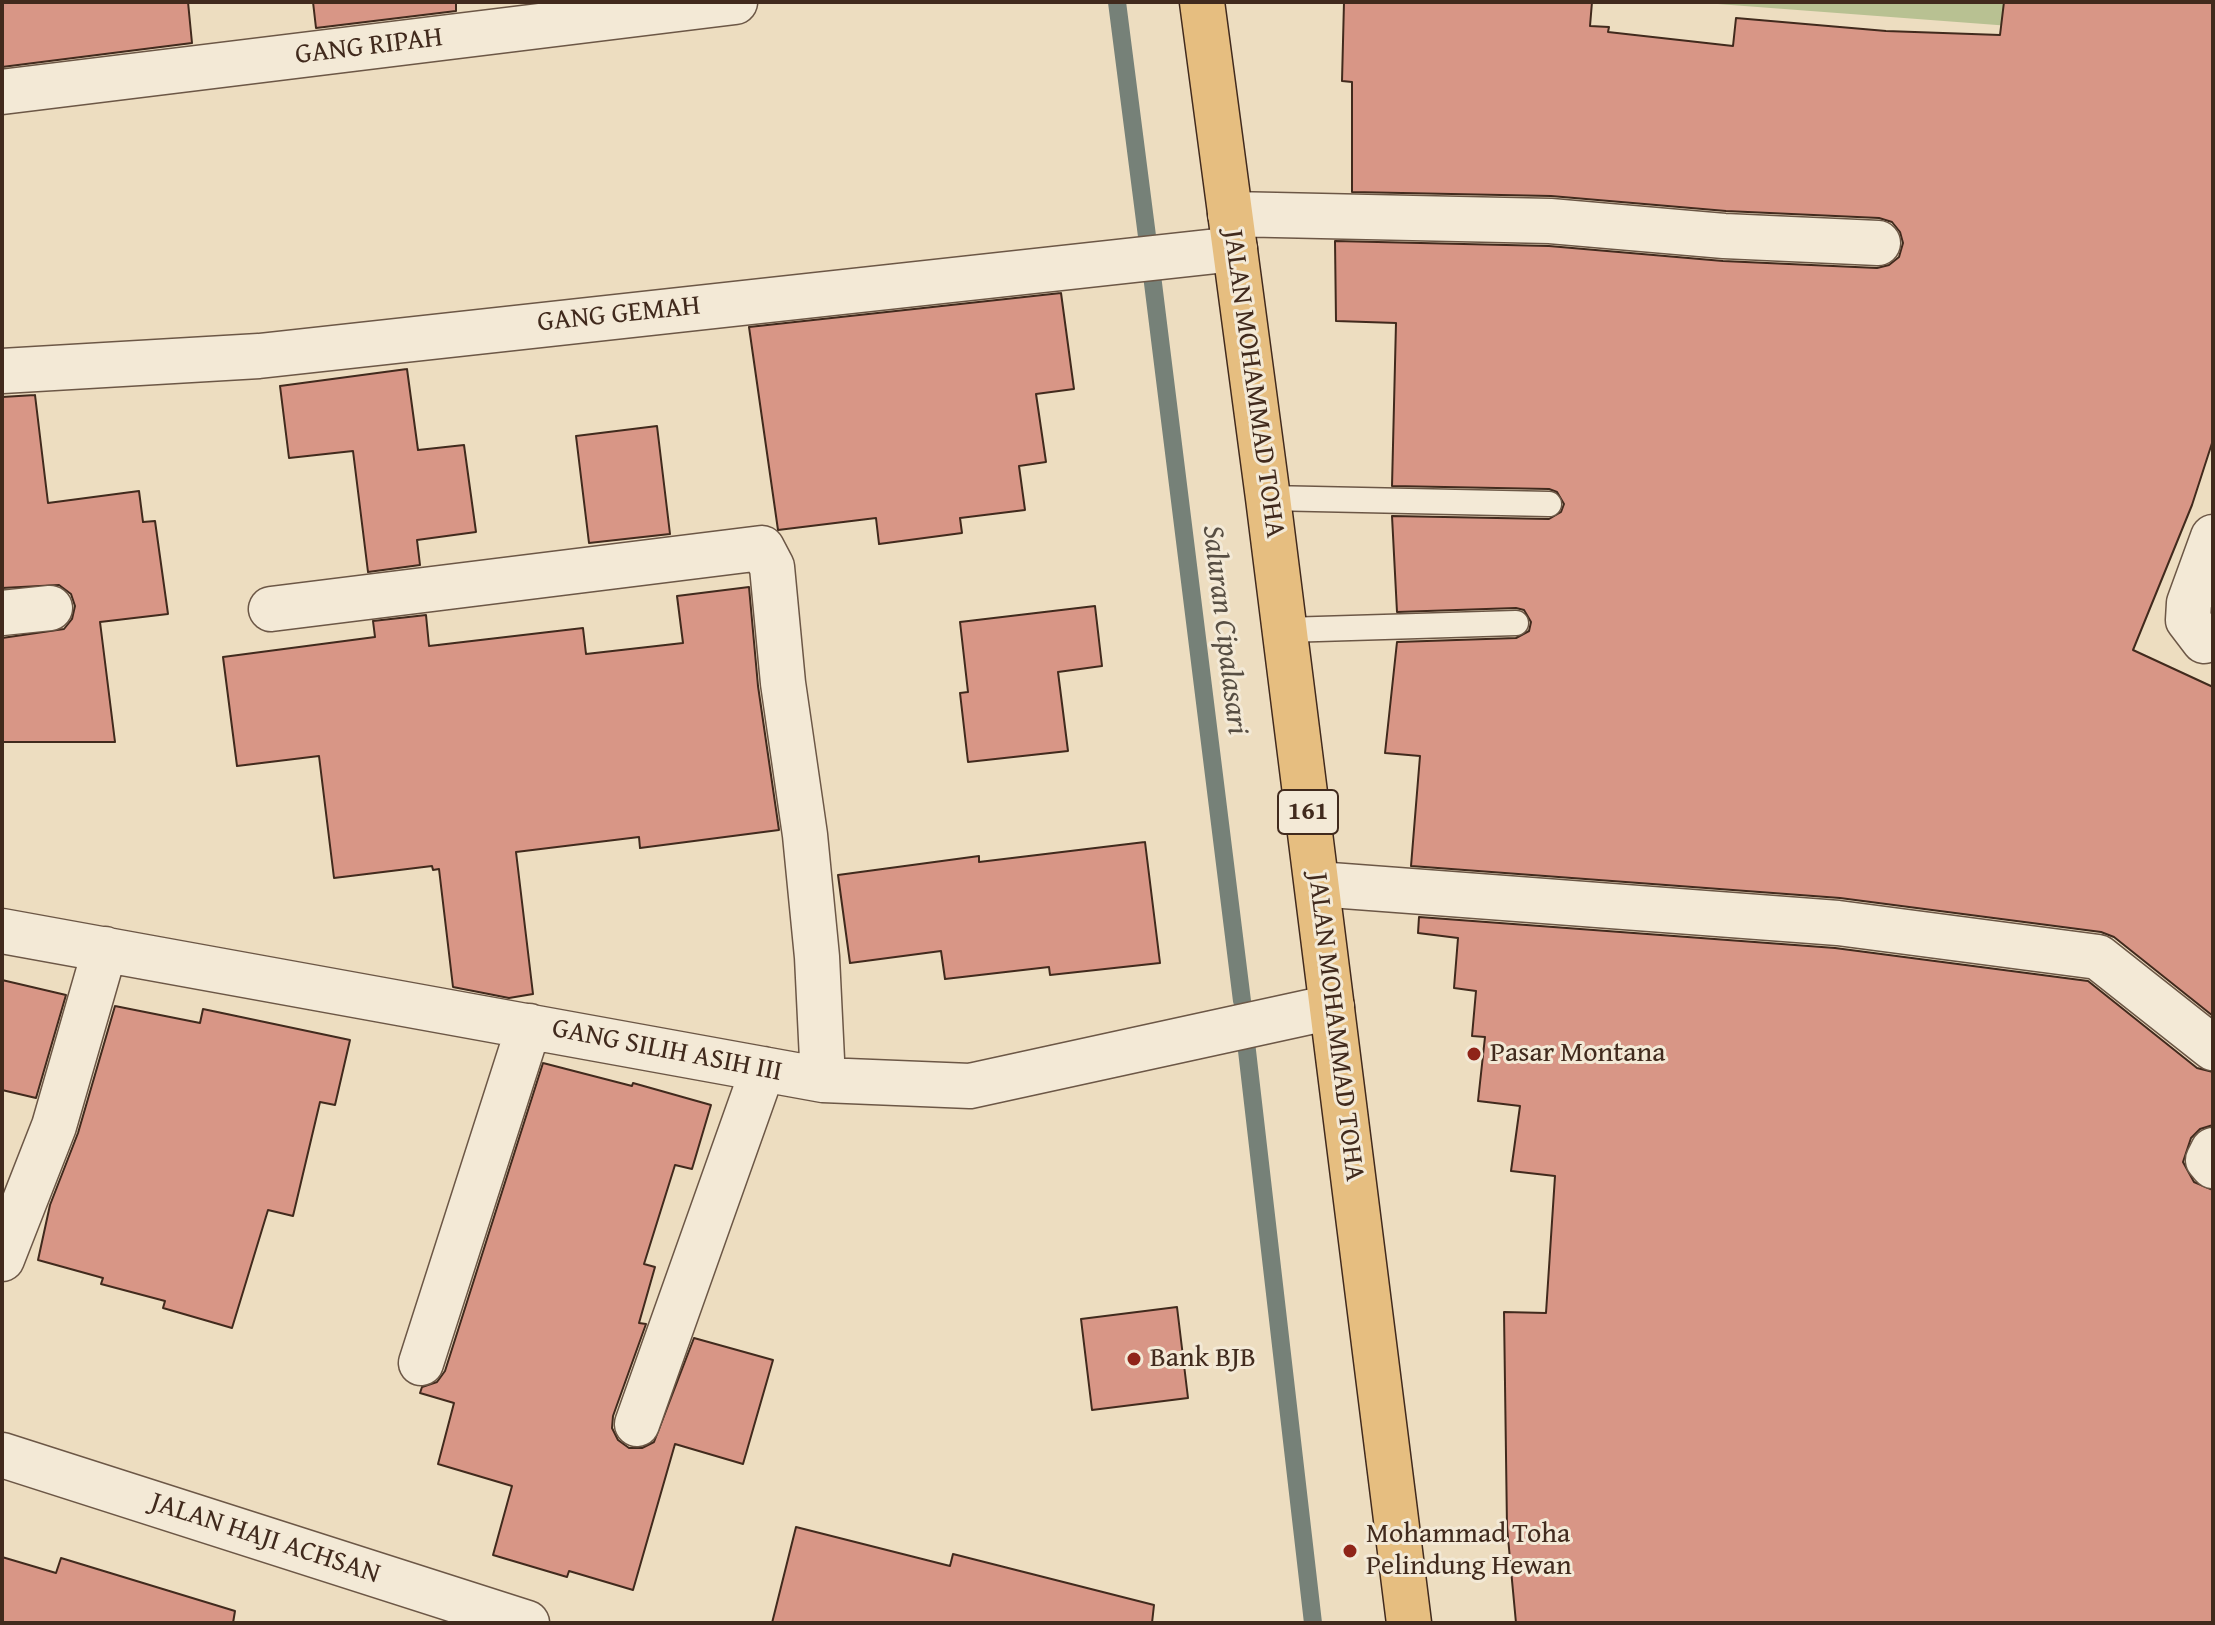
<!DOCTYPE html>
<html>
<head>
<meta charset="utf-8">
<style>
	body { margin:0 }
	#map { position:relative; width:2215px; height:1625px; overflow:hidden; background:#edddc0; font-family:"Gentium Book Plus",serif }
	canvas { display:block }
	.frame { position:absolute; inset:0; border:4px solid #412a1d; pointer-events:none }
</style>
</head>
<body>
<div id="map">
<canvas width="2215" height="1625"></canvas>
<div class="frame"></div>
</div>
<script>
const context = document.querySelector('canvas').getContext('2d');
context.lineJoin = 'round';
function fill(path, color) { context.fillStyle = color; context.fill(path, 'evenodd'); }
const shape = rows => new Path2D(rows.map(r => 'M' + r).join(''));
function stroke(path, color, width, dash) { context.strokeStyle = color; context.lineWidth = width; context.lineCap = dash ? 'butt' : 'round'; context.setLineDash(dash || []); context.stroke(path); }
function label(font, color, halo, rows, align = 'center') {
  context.font = font + ' "Gentium Book Plus",serif'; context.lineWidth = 6; context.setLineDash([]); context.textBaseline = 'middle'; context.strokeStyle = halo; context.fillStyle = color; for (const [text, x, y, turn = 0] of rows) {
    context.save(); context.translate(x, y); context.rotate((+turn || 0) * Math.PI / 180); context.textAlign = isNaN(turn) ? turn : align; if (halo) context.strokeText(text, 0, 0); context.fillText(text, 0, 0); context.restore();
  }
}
const green = shape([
	[1691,2,2094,2,2037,28]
]);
const stream = shape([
	[1117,2,1148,244],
	[1151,267,1242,1001],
	[1246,1042,1313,1623]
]);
const building = shape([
	[2,2,188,2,192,43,2,67,2,2],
	[313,2,456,2,456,11,316,28,313,2],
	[1344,2,1592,2,1590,26,1609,27,1608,32,1733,46,1736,18,1886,31,2000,35,2004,2,2213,2,2213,440,2192,505,2133,650,2213,687,2213,1016,2114,937,2101,932,1840,898,1411,866,1420,756,1385,753,1397,642,1516,638,1529,631,1531,622,1524,610,1516,608,1397,612,1392,516,1549,519,1561,512,1564,504,1557,492,1549,489,1392,486,1396,323,1336,321,1335,241,1549,246,1723,261,1877,268,1889,265,1899,257,1903,243,1900,232,1892,222,1879,218,1726,211,1551,196,1352,192,1352,82,1342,81,1344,2],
	[1061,293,1074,389,1036,394,1046,462,1019,466,1025,510,960,518,962,533,879,544,876,518,778,530,749,327,1061,293],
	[407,369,418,450,464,445,476,532,417,540,420,565,368,572,353,451,289,458,280,386,407,369],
	[35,395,48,503,139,491,143,522,155,521,168,614,100,622,115,742,2,742,2,638,64,629,72,619,75,606,71,594,59,585,2,588,2,397,35,395],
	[657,426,670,534,589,543,576,436,657,426],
	[749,587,758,686,779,830,640,848,639,837,516,852,533,994,509,998,453,987,439,869,433,870,432,866,334,878,319,756,237,766,223,657,375,637,373,621,426,615,429,646,583,628,586,654,683,643,677,596,749,587],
	[1095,606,1102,666,1058,672,1068,751,968,762,960,693,968,692,960,622,1095,606],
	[1145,842,1160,963,1050,975,1049,967,945,979,941,951,850,963,838,875,979,856,979,862,1145,842],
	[1419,917,1835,948,2088,981,2197,1068,2213,1072,2213,1125,2200,1129,2191,1138,2183,1162,2194,1182,2213,1190,2213,1623,1516,1623,1507,1527,1504,1312,1546,1313,1555,1176,1511,1171,1520,1106,1478,1101,1485,1037,1472,1036,1476,991,1454,988,1458,938,1418,933,1419,917],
	[2,980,66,995,36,1098,2,1090,2,980],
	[115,1006,200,1023,203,1009,350,1040,335,1105,320,1102,293,1216,268,1210,232,1328,163,1308,165,1301,101,1284,103,1278,38,1260,50,1205,78,1133,115,1006],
	[543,1063,632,1086,633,1083,711,1105,692,1169,675,1165,644,1264,655,1267,639,1323,646,1324,613,1416,612,1428,618,1440,629,1448,642,1448,654,1442,694,1338,773,1360,743,1464,675,1444,633,1590,569,1571,567,1577,493,1555,512,1486,438,1464,454,1403,420,1393,422,1387,437,1382,445,1371,543,1063],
	[1177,1307,1188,1398,1092,1410,1081,1319,1177,1307],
	[796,1527,950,1566,953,1554,1154,1605,1152,1623,772,1623,796,1527],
	[2,1557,56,1573,61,1558,235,1611,233,1623,2,1623,2,1557]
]);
const lane = shape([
	[1268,498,1549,504],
	[1285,630,1516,623]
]);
const street = shape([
	[2,92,735,2],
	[1230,214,1550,221,1724,236,1878,243],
	[2,371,259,356,1235,249],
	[271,609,762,548,772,567,783,683,805,835,817,957,823,1080],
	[2,613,50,608],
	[2204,641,2188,620,2189,603,2213,537],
	[1317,884,1838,923,2098,957,2213,1048],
	[2,931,823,1080,970,1086,1332,1007],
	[2213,1150,2208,1160,2213,1166],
	[2,1259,54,1126,105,949],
	[421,1363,529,1026],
	[637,1424,763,1069],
	[2,1455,527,1623]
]);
const primary = shape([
	[1202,2,1268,498,1409,1623]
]);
const markers = [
	[1474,1054,8,"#8f2418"],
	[1134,1359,8,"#8f2418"],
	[1350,1551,8,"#8f2418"]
];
const shields = [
	[1308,812,60]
];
const shieldNames = [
	["161",1308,812]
];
const streetNames = [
	["GANG RIPAH",369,47,-7],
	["GANG GEMAH",619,315,-6],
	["JALAN MOHAMMAD TOHA",1253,384,82],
	["JALAN MOHAMMAD TOHA",1335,1027,83],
	["GANG SILIH ASIH III",667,1051,11],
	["JALAN HAJI ACHSAN",265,1539,18]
];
const poiNames = [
	["Pasar Montana",1490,1054],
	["Bank BJB",1150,1359],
	["Mohammad Toha",1366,1535],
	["Pelindung Hewan",1366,1567]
];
const waterNames = [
	["Saluran Cipalasari",1224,630,83]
];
fill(green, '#b8c192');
stroke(stream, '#768178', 18);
fill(building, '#d89686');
stroke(building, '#412a1d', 2);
stroke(lane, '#6c5746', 27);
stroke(street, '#6c5746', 47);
stroke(primary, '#412a1d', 47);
stroke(lane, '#f3e9d6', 24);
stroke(street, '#f3e9d6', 44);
stroke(primary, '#e6be80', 44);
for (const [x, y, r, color] of markers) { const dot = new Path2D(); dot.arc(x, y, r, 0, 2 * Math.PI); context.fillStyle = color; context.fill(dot); stroke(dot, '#f3e9d6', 3); }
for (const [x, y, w] of shields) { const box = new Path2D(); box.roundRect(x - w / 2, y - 22, w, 44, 6); context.fillStyle = '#f3e9d6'; context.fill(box); stroke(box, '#412a1d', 2); }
label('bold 26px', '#412a1d', null, shieldNames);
label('28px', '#412a1d', '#f3e9d6', streetNames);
label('28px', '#412a1d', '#f3e9d6', poiNames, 'left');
label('italic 30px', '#574e43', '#f3e9d6', waterNames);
</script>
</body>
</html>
